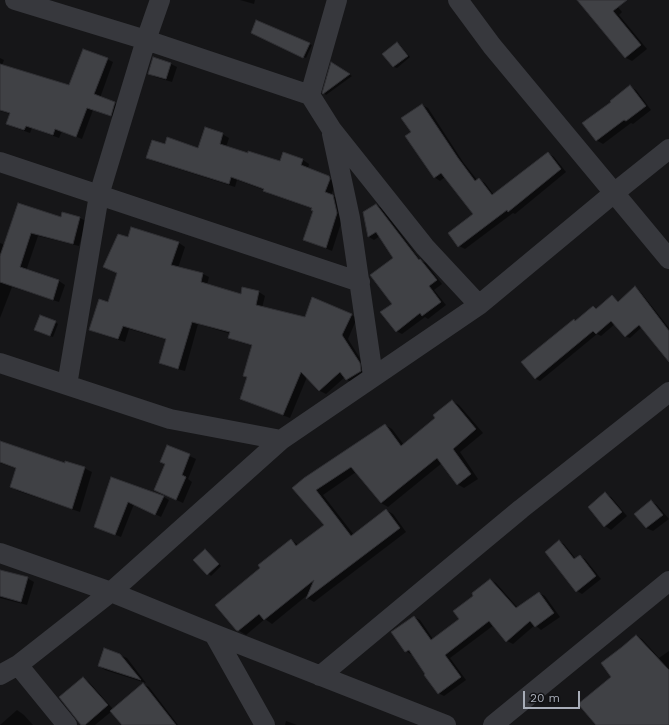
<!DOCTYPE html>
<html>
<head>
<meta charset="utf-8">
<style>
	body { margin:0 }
	#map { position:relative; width:669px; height:725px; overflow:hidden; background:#161618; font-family:"Work Sans",sans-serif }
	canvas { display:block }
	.scale { position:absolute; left:523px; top:691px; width:57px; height:18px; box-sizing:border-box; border:2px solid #a8adb8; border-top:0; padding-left:5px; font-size:12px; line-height:14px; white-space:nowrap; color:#a8adb8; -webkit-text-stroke:3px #111113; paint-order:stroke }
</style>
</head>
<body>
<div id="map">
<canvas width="669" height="725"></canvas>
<div class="scale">20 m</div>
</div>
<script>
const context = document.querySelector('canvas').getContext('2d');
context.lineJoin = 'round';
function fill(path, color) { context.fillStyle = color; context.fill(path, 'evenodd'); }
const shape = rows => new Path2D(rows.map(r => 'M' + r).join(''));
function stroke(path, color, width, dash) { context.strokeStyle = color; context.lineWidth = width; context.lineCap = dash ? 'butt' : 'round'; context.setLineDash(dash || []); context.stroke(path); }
const shadow = shape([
	[240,0,255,0,254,4],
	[591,0,612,0,622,12,619,15,647,49,632,61,626,58,583,6],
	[255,34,309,44,312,45,306,58],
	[397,43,400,45,410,57,397,68,394,67,384,54],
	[0,58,4,60,2,65,70,86,107,59,113,62,100,98,121,106,117,118,93,110,82,139,62,131,59,138,32,128,30,133,13,127,7,123,10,114,0,111],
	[154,58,171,64,177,67,172,82,155,77,149,73],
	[332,64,352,76,326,95,324,93],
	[630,87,636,90,651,110,633,124,631,123,603,144,596,140],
	[422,105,428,108,463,162,478,181,479,180,485,183,494,195,548,153,554,157,566,172,515,214,513,213,465,249,459,246,474,215,445,177,440,181,434,177,412,132],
	[222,134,229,138,226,147,280,163,283,153,303,160,309,164,308,169,335,181,336,183,331,195,340,200,343,217,332,251,304,239,314,211,313,209,270,194,264,190,237,180,235,187,153,161,147,158,165,146,199,149],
	[376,205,382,208,421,261,426,263,442,284,434,290,446,305,428,319,425,317,402,334,396,331,393,304,395,258,380,236,374,240,369,237,364,213],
	[61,218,80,218,86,221,79,246,38,236,26,271,59,281,65,285,59,302,12,287,0,318,0,243,5,245],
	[132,228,179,243,185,247,178,268,203,274,209,277,207,285,241,295,243,288,259,292,265,296,262,308,305,319,351,315,357,318,348,339,366,368,367,374,353,383,346,379,345,377,326,394,320,391,307,377,290,418,248,402,241,399,248,377,253,346,236,341,229,338,231,334,198,324,185,371,166,366,160,363,167,340,129,329,125,342,97,333,90,330,109,303,118,273,104,267,128,239],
	[635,288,639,290,669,328,669,361,642,327,630,338,625,336,615,324,601,336,597,334,540,381,536,379,523,362,574,320,576,322,593,307,597,309,612,296,619,302],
	[55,322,58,324,53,337,38,332],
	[452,401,459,405,483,433,460,452,478,479,464,488,457,484,442,463,388,507,381,503,356,472,323,495,354,535,386,510,393,514,406,532,314,602,307,598,310,593,272,624,265,619,246,635,236,629,261,568,292,541,299,545,325,525,294,488,385,425,392,429,404,445,436,418],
	[0,442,65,464,84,468,92,472,80,512,18,491,11,487,17,469,0,463],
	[168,446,196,459,188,479,192,482,183,503,155,490,166,464],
	[112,479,164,497,169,500,161,517,134,504,121,537,96,527],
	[605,494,611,497,627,516,611,530,605,526],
	[651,501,657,505,669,519,653,531,646,528],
	[559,541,564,544,576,559,580,556,585,559,601,579,582,594,577,591],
	[205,550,221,566,211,576,194,560],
	[0,571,27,578,34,582,27,605,0,598],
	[490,580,496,583,518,608,539,593,545,596,560,617,541,630,535,625,513,644,507,641,494,625,450,658,466,680,444,696,438,693,413,654,412,655,406,651,414,617,420,620,433,639,460,619,475,596],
	[636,636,642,639,659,658,669,651,669,725,597,725,612,677],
	[120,655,127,658,146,683,105,670,99,666],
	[83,678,89,682,113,709,143,684,149,687,178,725,123,725,112,711,95,725,83,725],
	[17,710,24,715,33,725,0,725],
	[286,721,297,725,285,725]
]);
const building = shape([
	[577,0,627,0,613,11,641,45,625,58,577,0],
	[256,20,310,43,303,58,251,33,256,20],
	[397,42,408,56,393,67,382,54,397,42],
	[83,49,108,58,94,94,115,102,111,116,87,108,76,137,55,129,53,135,26,126,24,130,6,124,10,113,0,110,0,64,69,85,83,49],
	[153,57,171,63,166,79,148,74,153,57],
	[331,62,350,74,323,94,322,93,331,62],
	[630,85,646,106,626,121,624,120,596,141,582,123,611,102,610,101,630,85],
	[422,104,458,158,475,181,479,178,492,195,548,152,561,169,508,212,507,210,458,247,448,233,473,214,441,173,434,178,405,136,411,132,401,118,422,104],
	[205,127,223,133,220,144,248,153,248,151,280,161,283,152,303,159,301,165,329,176,330,179,325,192,333,195,337,213,326,248,303,240,313,211,311,210,312,208,263,191,264,189,231,177,229,184,146,158,152,140,165,144,167,137,198,148,205,127],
	[18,203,61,217,62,212,80,217,73,244,31,233,20,267,59,280,53,300,0,282,0,256,18,203],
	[376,204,419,260,420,259,437,280,429,286,441,302,422,316,420,313,396,332,380,312,392,304,370,275,393,258,376,232,368,237,363,212,376,204],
	[131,227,179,242,171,265,203,273,201,282,241,294,242,287,259,291,256,305,305,317,312,297,352,314,342,335,360,363,361,371,346,380,340,372,319,391,301,372,283,415,240,399,247,377,243,376,252,345,228,338,230,332,192,322,178,369,159,363,166,339,123,326,118,339,89,330,99,299,108,302,117,273,103,267,118,234,128,237,131,227],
	[635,286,669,331,669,362,639,325,625,337,611,321,596,334,593,331,535,379,521,362,574,319,575,321,593,306,596,309,612,295,618,302,635,286],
	[40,315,56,321,50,336,34,330,40,315],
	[452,400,476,429,453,449,471,474,457,485,437,458,381,503,351,467,316,490,351,536,386,509,400,528,306,599,314,580,264,620,259,614,238,631,236,630,215,605,260,568,258,565,291,539,296,546,324,525,292,488,304,478,385,424,401,446,435,418,433,415,452,400],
	[0,441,65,463,65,461,85,467,72,509,10,487,16,468,0,462,0,441],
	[167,445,190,454,182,475,186,477,176,500,154,490,165,464,160,462,167,445],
	[111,477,164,496,155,515,128,502,115,535,94,527,111,477],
	[605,492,622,512,604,527,588,507,605,492],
	[651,500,663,515,646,528,634,514,651,500],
	[559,540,574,559,580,555,596,576,576,592,545,552,559,540],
	[205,549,219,564,207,575,193,560,205,549],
	[0,570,28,577,21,602,0,596,0,570],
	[490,579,516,608,539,592,554,613,535,627,530,621,506,642,489,621,445,655,461,677,438,694,424,675,425,674,409,650,405,652,391,632,414,616,431,640,459,619,453,611,473,596,472,593,490,579],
	[636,635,669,670,669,725,596,725,578,704,611,677,601,663,622,647,636,635],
	[104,648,120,654,141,680,98,666,104,648],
	[83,677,108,705,85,725,81,725,59,697,83,677],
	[143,683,176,725,122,725,110,711,143,683]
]);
const minor = shape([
	[15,0,146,40,310,95,332,130,425,247,479,305],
	[458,0,492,46,669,259],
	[310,95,337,0],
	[332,134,350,218,373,376],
	[0,162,360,282],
	[0,363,170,419,281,440],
	[67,385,99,195,146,40,160,0],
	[0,553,111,592,214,634,446,725],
	[214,634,265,725],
	[18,665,67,725],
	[0,675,18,665,111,592,281,440,479,305,614,193,669,149],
	[320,676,521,509,669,392],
	[493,725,669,581]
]);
fill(shadow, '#0007');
fill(building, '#404145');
stroke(building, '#303034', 1);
stroke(minor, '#37383d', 20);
</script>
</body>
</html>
